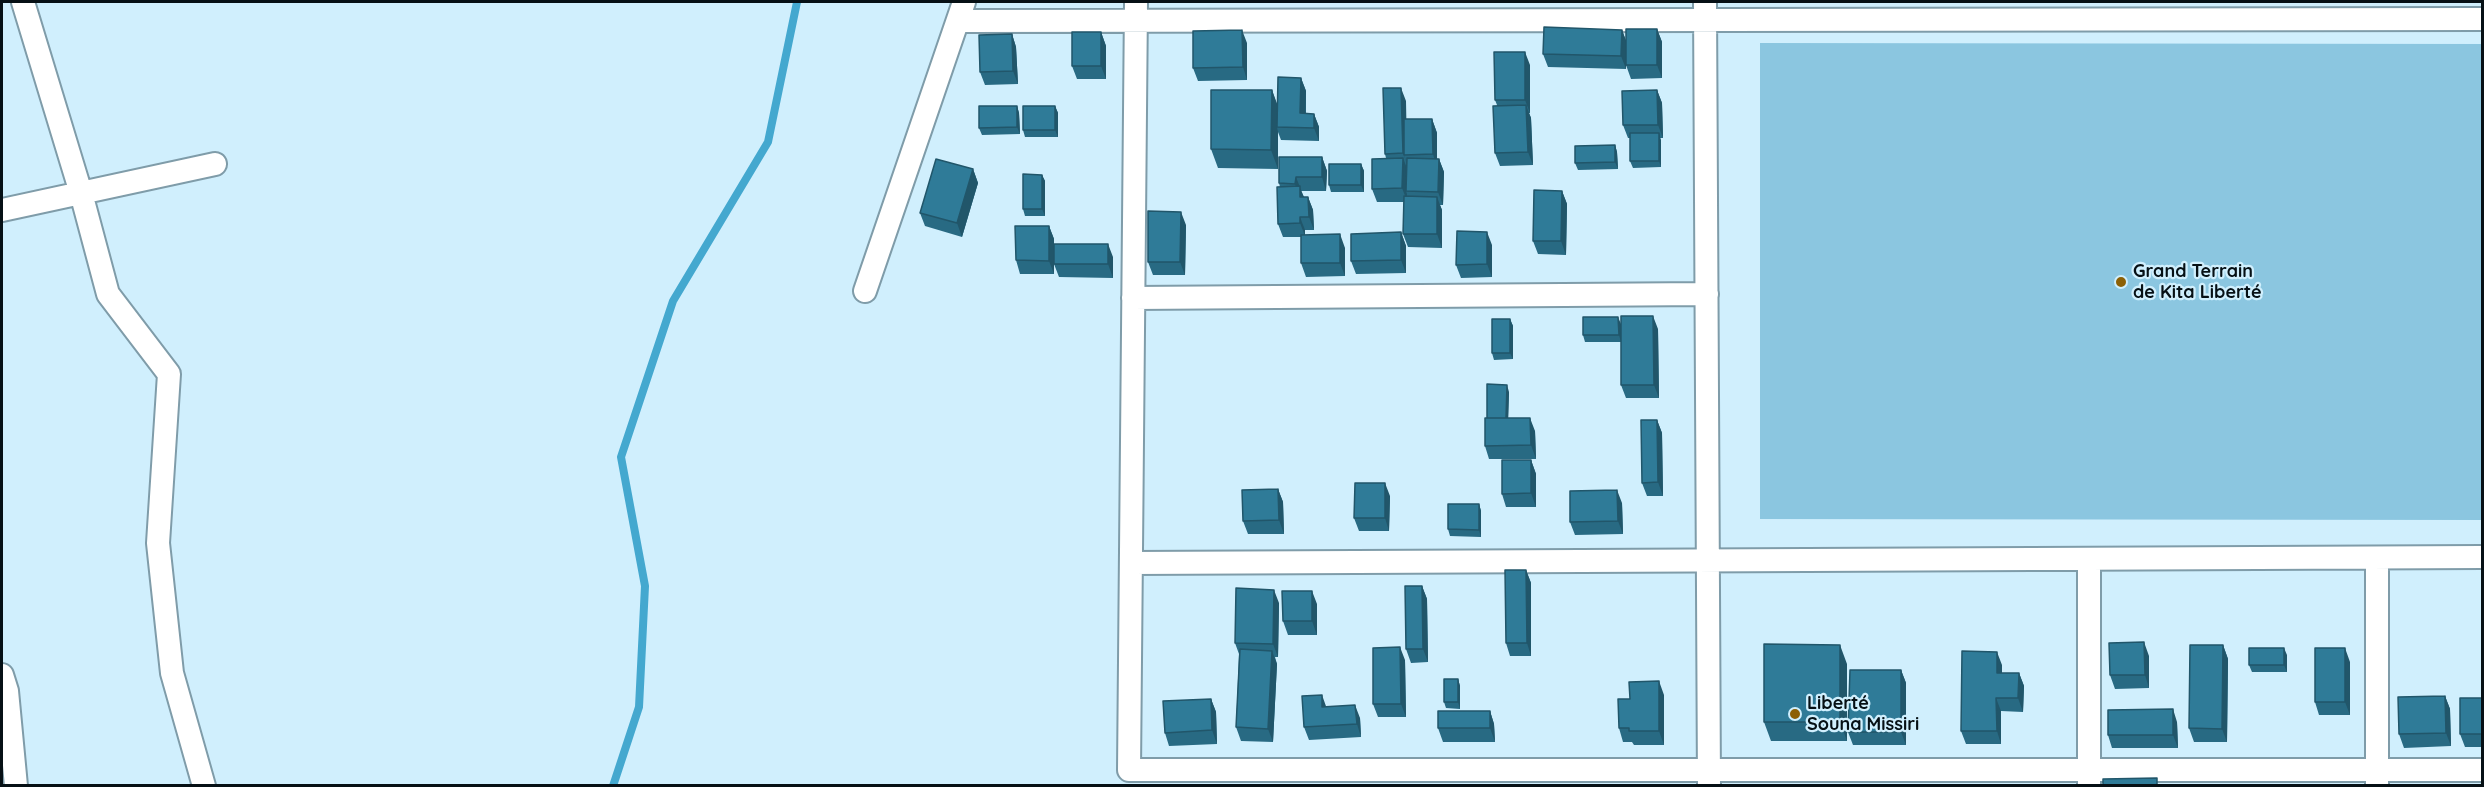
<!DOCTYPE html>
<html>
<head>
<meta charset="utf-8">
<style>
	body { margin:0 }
	#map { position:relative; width:2484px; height:787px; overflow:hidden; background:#d0effd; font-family:Quicksand,sans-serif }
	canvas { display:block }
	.frame { position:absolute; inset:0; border:3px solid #061015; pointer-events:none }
</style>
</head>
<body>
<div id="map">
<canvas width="2484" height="787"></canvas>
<div class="frame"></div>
</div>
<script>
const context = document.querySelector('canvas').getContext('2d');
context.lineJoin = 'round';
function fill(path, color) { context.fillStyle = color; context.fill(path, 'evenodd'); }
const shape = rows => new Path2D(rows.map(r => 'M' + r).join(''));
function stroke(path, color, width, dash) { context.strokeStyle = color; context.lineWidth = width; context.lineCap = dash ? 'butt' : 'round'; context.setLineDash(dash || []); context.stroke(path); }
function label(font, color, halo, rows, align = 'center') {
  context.font = font + ' Quicksand,sans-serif'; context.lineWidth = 4.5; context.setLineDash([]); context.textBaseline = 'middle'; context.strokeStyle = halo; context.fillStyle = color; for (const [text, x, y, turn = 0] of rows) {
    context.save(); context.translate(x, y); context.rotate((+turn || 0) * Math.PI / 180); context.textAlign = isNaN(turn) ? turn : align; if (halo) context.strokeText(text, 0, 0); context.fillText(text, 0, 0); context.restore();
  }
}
const green = shape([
	[1760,43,2482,44,2482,520,1760,519]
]);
const stream = shape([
	[613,786,639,707,645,586,621,457,673,301,768,142,797,2]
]);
const minor = shape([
	[23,2,81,193,108,294,169,374,158,543,172,673,204,786],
	[1136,2,1129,770,2482,770],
	[1705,2,1709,786],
	[958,21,2482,19],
	[2,210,215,164],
	[865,291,964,2],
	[1133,298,1707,294],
	[2377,558,2377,784],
	[2089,559,2089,785],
	[1131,563,2482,557],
	[2,675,7,691,16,786]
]);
const wall = shape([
	[1657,29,1662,42,1662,78,1631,79,1626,65,1626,58,1626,69,1548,67,1543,54,1622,30,1626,41],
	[1101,32,1106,46,1106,79,1077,79,1072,66],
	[1012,34,1016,47,1018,84,985,85,980,72],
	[1247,43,1247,80,1198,81,1193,68],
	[1530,65,1530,113,1529,113,1531,118,1533,165,1500,166,1495,153,1497,105,1495,100],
	[1301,78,1306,91,1306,114,1314,114,1319,127,1319,141,1281,140,1278,132,1278,169,1218,168,1211,149,1272,90,1277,105],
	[1657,90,1662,103,1663,138,1660,138,1661,167,1633,168,1630,161,1630,138,1628,138,1623,125],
	[1406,101,1406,119,1432,119,1437,133,1437,159,1439,159,1444,172,1443,205,1440,205,1442,210,1442,248,1408,247,1403,234,1404,202,1377,202,1372,189,1386,158,1385,154],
	[1017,106,1019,113,1020,134,982,135,979,128],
	[1055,106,1058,113,1058,137,1025,137,1023,130],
	[1615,145,1617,152,1618,169,1578,170,1575,163],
	[1322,157,1327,171,1326,191,1301,191,1304,197,1308,197,1313,210,1314,230,1305,230,1305,235,1345,248,1345,276,1306,277,1301,263,1301,237,1283,237,1278,224,1280,187,1279,183],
	[1361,164,1364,171,1364,192,1331,192,1329,185],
	[973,169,978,183,962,237,925,226,920,213],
	[1042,175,1045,181,1045,216,1025,216,1023,209],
	[1562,191,1567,204,1566,255,1538,254,1533,241],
	[1186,225,1185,275,1153,275,1148,262],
	[1049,226,1054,239,1054,274,1020,274,1016,260],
	[1401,232,1406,246,1406,273,1356,274,1351,261],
	[1492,245,1492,277,1461,278,1456,265],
	[1113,257,1113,278,1059,277,1054,264],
	[1510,319,1513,326,1513,359,1494,360,1492,353],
	[1621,324,1658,329,1659,398,1626,398,1621,385,1621,342,1585,342,1583,335],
	[1509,392,1508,418,1535,431,1536,459,1489,459,1485,446,1487,418],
	[1657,420,1662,433,1663,496,1647,496,1642,483],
	[1531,460,1536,474,1536,507,1506,507,1502,494],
	[1278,489,1283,502,1284,534,1248,534,1243,521],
	[1390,496,1389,531,1359,531,1354,518],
	[1622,503,1623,534,1575,535,1570,522],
	[1479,504,1481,511,1481,537,1450,536,1448,529],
	[1526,570,1531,583,1531,656,1510,656,1506,643],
	[1422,586,1427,599,1428,662,1411,663,1406,649],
	[1279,603,1278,657,1275,657,1277,664,1273,742,1241,741,1236,727,1239,654,1235,643],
	[1317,604,1317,635,1288,635,1283,621],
	[2223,645,2228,659,2227,742,2194,742,2189,728],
	[2287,655,2287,672,2252,672,2249,665],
	[2149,656,2149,688,2115,689,2110,675],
	[1405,660,1406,717,1378,717,1373,704],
	[2350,662,2350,715,2319,715,2315,702],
	[1847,664,1847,741,1771,741,1764,722],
	[2002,665,2002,673,2019,673,2024,686,2023,712,2001,711,2001,744,1966,744,1961,731],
	[1901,670,1906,683,1906,745,1853,745,1848,732],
	[1458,679,1460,686,1460,709,1446,708,1444,702],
	[1664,695,1664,745,1634,745,1632,742,1623,742,1619,728,1630,699],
	[2445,696,2450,709,2451,746,2404,748,2399,734],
	[2482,698,2482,747,2465,747,2460,734],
	[1211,699,1216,712,1217,744,1169,746,1165,733],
	[1326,707,1360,718,1361,737,1309,740,1304,727],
	[1490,711,1494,724,1495,742,1443,742,1438,728],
	[2177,722,2178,748,2112,748,2108,735]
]);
const shadedWall = shape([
	[1657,29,1662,42,1662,78,1657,65],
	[1242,30,1247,43,1247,80,1243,67],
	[1622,30,1627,43,1626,69,1621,56],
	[1101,32,1106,46,1106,79,1101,66],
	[1012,34,1016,47,1018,84,1013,71],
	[1525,52,1530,65,1530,113,1525,100],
	[1301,78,1306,91,1305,127,1300,113],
	[1401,88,1406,101,1407,155,1404,155,1408,166,1403,153],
	[1272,90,1279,109,1277,127,1278,132,1278,169,1271,150],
	[1657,90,1662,103,1663,138,1658,125],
	[1526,105,1531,118,1533,165,1528,152],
	[1017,106,1019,113,1020,134,1017,127],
	[1055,106,1058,113,1058,137,1055,130],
	[1314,114,1319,127,1319,141,1314,128],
	[1432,119,1437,133,1437,168,1433,154],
	[1659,133,1661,140,1661,167,1659,161],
	[1615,145,1617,152,1618,169,1615,162],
	[1322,157,1327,171,1326,191,1322,177],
	[1403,158,1408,171,1406,191,1407,194,1407,201,1402,188],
	[1439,159,1444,172,1443,205,1438,192],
	[1361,164,1364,171,1364,192,1361,185],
	[973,169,978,183,962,237,957,223],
	[1042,175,1045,181,1045,216,1042,209],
	[1296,177,1305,200,1305,211,1295,184],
	[1562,191,1567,204,1566,255,1561,241],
	[1308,197,1313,210,1314,230,1309,217],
	[1437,197,1442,210,1442,248,1437,234],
	[1181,212,1186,225,1185,275,1180,262],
	[1300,217,1305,230,1305,236,1300,223],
	[1049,226,1054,239,1054,274,1049,261],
	[1401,232,1406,246,1406,273,1401,260],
	[1487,232,1492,245,1492,277,1487,264],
	[1340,234,1345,248,1345,276,1340,263],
	[1108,244,1113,257,1113,278,1108,264],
	[1653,316,1658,329,1659,398,1654,385],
	[1618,317,1621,324,1621,342,1619,335],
	[1510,319,1513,326,1513,359,1510,353],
	[1507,385,1509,392,1508,426,1506,420],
	[1530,418,1535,431,1536,459,1531,445],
	[1657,420,1662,433,1663,496,1658,482],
	[1531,460,1536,474,1536,507,1531,493],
	[1385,483,1390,496,1389,531,1385,518],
	[1278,489,1283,502,1284,534,1279,520],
	[1617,490,1622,503,1623,534,1618,521],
	[1479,504,1481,511,1481,537,1479,530],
	[1526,570,1531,583,1531,656,1527,643],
	[1422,586,1427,599,1428,662,1423,649],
	[1274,590,1279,603,1278,657,1273,644],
	[1312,591,1317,604,1317,635,1312,621],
	[2144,642,2149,656,2149,688,2145,675],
	[1840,645,1847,664,1847,741,1840,722],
	[2223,645,2228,659,2227,742,2222,729],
	[1400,647,1405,660,1406,717,1401,704],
	[2284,648,2287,655,2287,672,2284,665],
	[2345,648,2350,662,2350,715,2345,702],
	[1272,651,1277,664,1273,742,1268,729],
	[1997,652,2002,665,2002,686,1997,673],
	[1901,670,1906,683,1906,745,1901,732],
	[2019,673,2024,686,2023,712,2018,698],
	[1458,679,1460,686,1460,709,1458,702],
	[1659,681,1664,695,1664,745,1659,731],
	[1322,695,1327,709,1322,707],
	[2445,696,2450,709,2451,746,2446,733],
	[1996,698,2001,711,2001,744,1997,731],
	[1211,699,1216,712,1217,744,1212,730],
	[1355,705,1360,718,1361,737,1357,724],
	[2173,709,2177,722,2178,748,2173,735],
	[1490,711,1494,724,1495,742,1490,728]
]);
const building = shape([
	[1544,27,1622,30,1621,56,1543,54,1544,27],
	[1626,29,1657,29,1657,65,1626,65,1626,29],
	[1242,30,1243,67,1193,68,1193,31,1242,30],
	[1072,32,1101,32,1101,66,1072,66,1072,32],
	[1012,34,1013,71,980,72,979,35,1012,34],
	[1494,52,1525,52,1525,100,1495,100,1494,52],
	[1278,77,1301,78,1300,113,1314,114,1314,128,1277,127,1278,77],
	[1383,88,1401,88,1403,153,1385,154,1383,88],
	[1211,90,1272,90,1271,150,1211,149,1211,90],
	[1657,90,1658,125,1623,125,1622,91,1657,90],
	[1526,105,1528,152,1495,153,1493,106,1526,105],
	[979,106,1017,106,1017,127,979,128,979,106],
	[1023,106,1055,106,1055,130,1023,130,1023,106],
	[1404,119,1432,119,1433,154,1404,155,1404,119],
	[1630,133,1659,133,1659,161,1630,161,1630,133],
	[1615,145,1615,162,1575,163,1575,146,1615,145],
	[1279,157,1322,157,1322,177,1296,177,1295,184,1279,183,1279,157],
	[1403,158,1402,188,1372,189,1372,159,1403,158],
	[1407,158,1439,159,1438,192,1406,191,1407,158],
	[936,159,973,169,957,223,920,213,936,159],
	[1329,164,1361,164,1361,185,1329,185,1329,164],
	[1023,174,1042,175,1042,209,1023,209,1023,174],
	[1300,186,1300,197,1308,197,1309,217,1300,217,1300,223,1278,224,1277,187,1300,186],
	[1534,190,1562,191,1561,241,1533,241,1534,190],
	[1404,196,1437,197,1437,234,1403,234,1404,196],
	[1148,211,1181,212,1180,262,1148,262,1148,211],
	[1015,226,1049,226,1049,261,1016,260,1015,226],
	[1457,231,1487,232,1487,264,1456,265,1457,231],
	[1401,232,1401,260,1351,261,1351,234,1401,232],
	[1340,234,1340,263,1301,263,1301,235,1340,234],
	[1054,244,1108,244,1108,264,1054,264,1054,244],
	[1621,316,1653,316,1654,385,1621,385,1621,316],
	[1583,317,1618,317,1619,335,1583,335,1583,317],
	[1492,319,1510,319,1510,353,1492,353,1492,319],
	[1487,384,1507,385,1506,418,1487,418,1487,384],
	[1485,418,1530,418,1531,445,1485,446,1485,418],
	[1641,420,1657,420,1658,482,1642,483,1641,420],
	[1502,460,1531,460,1531,493,1502,494,1502,460],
	[1355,483,1385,483,1385,518,1354,518,1355,483],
	[1278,489,1279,520,1243,521,1242,490,1278,489],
	[1617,490,1618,521,1570,522,1570,491,1617,490],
	[1448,504,1479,504,1479,530,1448,529,1448,504],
	[1505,570,1526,570,1527,643,1506,643,1505,570],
	[1405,586,1422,586,1423,649,1406,649,1405,586],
	[1236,588,1274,590,1273,644,1235,643,1236,588],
	[1282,591,1312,591,1312,621,1283,621,1282,591],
	[2144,642,2145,675,2110,675,2109,643,2144,642],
	[1764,644,1840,645,1840,722,1764,722,1764,644],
	[2190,645,2223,645,2222,729,2189,728,2190,645],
	[1400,647,1401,704,1373,704,1373,648,1400,647],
	[2249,648,2284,648,2284,665,2249,665,2249,648],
	[2315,648,2345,648,2345,702,2315,702,2315,648],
	[1240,649,1272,651,1268,729,1236,727,1240,649],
	[1962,651,1997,652,1997,673,2019,673,2018,698,1996,698,1997,731,1961,731,1962,651],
	[1850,670,1901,670,1901,732,1848,732,1850,670],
	[1444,679,1458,679,1458,702,1444,702,1444,679],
	[1659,681,1659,731,1629,731,1629,728,1619,728,1618,699,1630,699,1629,682,1659,681],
	[1322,695,1322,707,1355,705,1357,724,1304,727,1302,696,1322,695],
	[2445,696,2446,733,2399,734,2398,697,2445,696],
	[2460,698,2482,698,2482,734,2460,734,2460,698],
	[1211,699,1212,730,1165,733,1163,701,1211,699],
	[2173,709,2173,735,2108,735,2108,710,2173,709],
	[1438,711,1490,711,1490,728,1438,728,1438,711],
	[2157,778,2157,786,2103,786,2103,779,2157,778]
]);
const markers = [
	[2121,282,6,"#8c6005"],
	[1795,714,6,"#8c6005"]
];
const poiNames = [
	["Grand Terrain",2133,272],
	["de Kita Liberté",2133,293],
	["Liberté",1807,704],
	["Souna Missiri",1807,725]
];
fill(green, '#8bc6e0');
stroke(stream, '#44a8cf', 8);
stroke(minor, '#7f9ca9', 26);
stroke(minor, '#fff', 22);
fill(wall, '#286a83');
fill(shadedWall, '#21566a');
fill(building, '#2f7b98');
stroke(building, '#21566a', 1.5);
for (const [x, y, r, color] of markers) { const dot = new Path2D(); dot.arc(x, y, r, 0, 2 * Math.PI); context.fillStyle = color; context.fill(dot); stroke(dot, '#d0effd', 2); }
label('bold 18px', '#061015', '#d0effd', poiNames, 'left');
</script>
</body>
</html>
